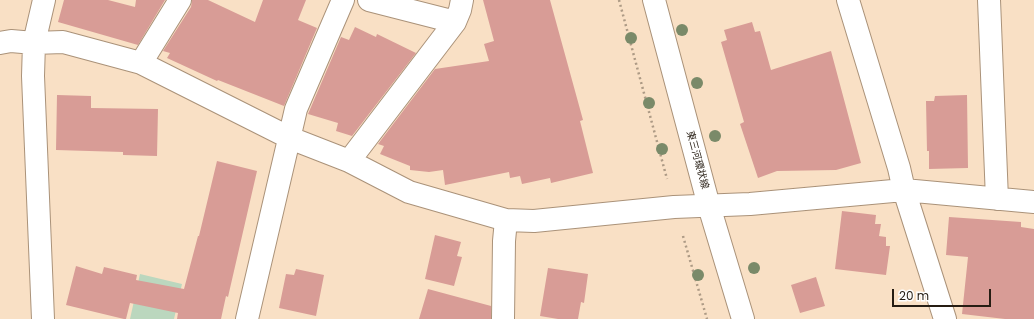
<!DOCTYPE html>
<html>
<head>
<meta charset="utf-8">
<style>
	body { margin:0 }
	#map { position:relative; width:1034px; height:319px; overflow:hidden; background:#f9e0c5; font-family:Poppins,sans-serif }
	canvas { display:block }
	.scale { position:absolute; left:892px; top:289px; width:99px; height:18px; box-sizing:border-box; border:2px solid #261d13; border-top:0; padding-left:5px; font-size:12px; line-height:14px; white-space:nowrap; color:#261d13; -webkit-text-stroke:3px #fff; paint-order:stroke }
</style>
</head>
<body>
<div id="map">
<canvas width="1034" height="319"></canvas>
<div class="scale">20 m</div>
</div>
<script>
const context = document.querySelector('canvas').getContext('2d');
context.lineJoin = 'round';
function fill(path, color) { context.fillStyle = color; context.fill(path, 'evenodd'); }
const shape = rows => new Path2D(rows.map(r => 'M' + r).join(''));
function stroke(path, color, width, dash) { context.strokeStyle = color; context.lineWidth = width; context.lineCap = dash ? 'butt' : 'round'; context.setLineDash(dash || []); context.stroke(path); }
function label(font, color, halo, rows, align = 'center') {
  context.font = font + ' Poppins,"Noto Sans JP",sans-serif'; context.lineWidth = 4; context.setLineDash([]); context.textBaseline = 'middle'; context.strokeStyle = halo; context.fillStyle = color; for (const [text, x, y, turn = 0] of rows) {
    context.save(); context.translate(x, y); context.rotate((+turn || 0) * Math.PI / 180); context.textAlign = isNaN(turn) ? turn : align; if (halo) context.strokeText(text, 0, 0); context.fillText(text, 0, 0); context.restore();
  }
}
const green = shape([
	[140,274,182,284,174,319,130,319]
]);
const building = shape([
	[64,0,108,0,135,7,136,0,165,0,138,45,58,22],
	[192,0,208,0,255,22,263,0,306,0,298,20,317,28,284,106,218,80,217,81,167,58,170,53,163,51,191,7],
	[483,0,550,0,583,120,580,121,593,173,551,183,550,178,522,184,520,176,510,178,509,172,445,185,443,170,429,172,410,170,410,166,380,154,384,146,378,144,435,69,489,61,484,44,494,41],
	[752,22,755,32,760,31,771,70,831,51,861,163,836,170,777,171,758,178,740,124,744,122,721,42,727,40,724,30],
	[355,27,376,37,377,34,416,53,352,136,336,131,338,123,308,114,341,37,349,40],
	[57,95,91,96,91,108,158,109,157,156,123,155,123,152,56,150],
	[967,95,968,168,929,169,929,151,927,151,926,101,934,101,935,96],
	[217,161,257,171,228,297,226,296,221,319,177,319,178,313,130,303,126,319,124,319,66,305,76,266,102,274,104,267,137,275,136,280,184,289,198,236,199,236],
	[842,211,876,215,875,224,881,224,879,236,886,237,886,246,890,246,886,275,835,269],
	[949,217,1021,222,1021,227,1034,229,1034,319,1005,319,962,314,968,257,946,255],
	[435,235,461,242,457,256,462,257,454,286,425,279],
	[548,268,588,274,584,303,581,302,578,319,558,319,540,316],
	[296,269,324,275,316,316,279,308,286,274,294,275],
	[816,277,825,306,800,313,791,285],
	[428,289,491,306,491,319,419,319]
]);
const path = shape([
	[619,0,667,179],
	[683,236,707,319]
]);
const minor = shape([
	[369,0,455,22],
	[848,0,899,168,904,190,945,319],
	[989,0,997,199],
	[0,43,11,41,34,43,63,42,141,63,290,138,349,161,409,192,506,220,534,221,674,207,750,204,904,190,1034,202],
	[141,63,180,0],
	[349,161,455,22,460,10,462,0],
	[43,319,33,76,34,43,44,0],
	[247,319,296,109,343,0],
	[503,319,504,241,506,220]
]);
const primary = shape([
	[654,0,709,206,743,319]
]);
const trees = [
	[682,30],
	[631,38],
	[697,83],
	[649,103],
	[715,136],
	[662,149],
	[754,268],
	[698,275]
];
const streetNames = [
	["東三河環状線",697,160,75]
];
fill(green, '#bbd7be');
fill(building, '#d89c96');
stroke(minor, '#aa9279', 24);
stroke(primary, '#aa9279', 24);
stroke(path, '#ad9a85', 2.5, [2, 3]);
stroke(minor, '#fff', 22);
stroke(primary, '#fff', 22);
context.fillStyle = '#7a8a69';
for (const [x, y] of trees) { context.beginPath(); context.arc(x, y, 6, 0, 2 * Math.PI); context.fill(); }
label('10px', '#261d13', '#fff', streetNames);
</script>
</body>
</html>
